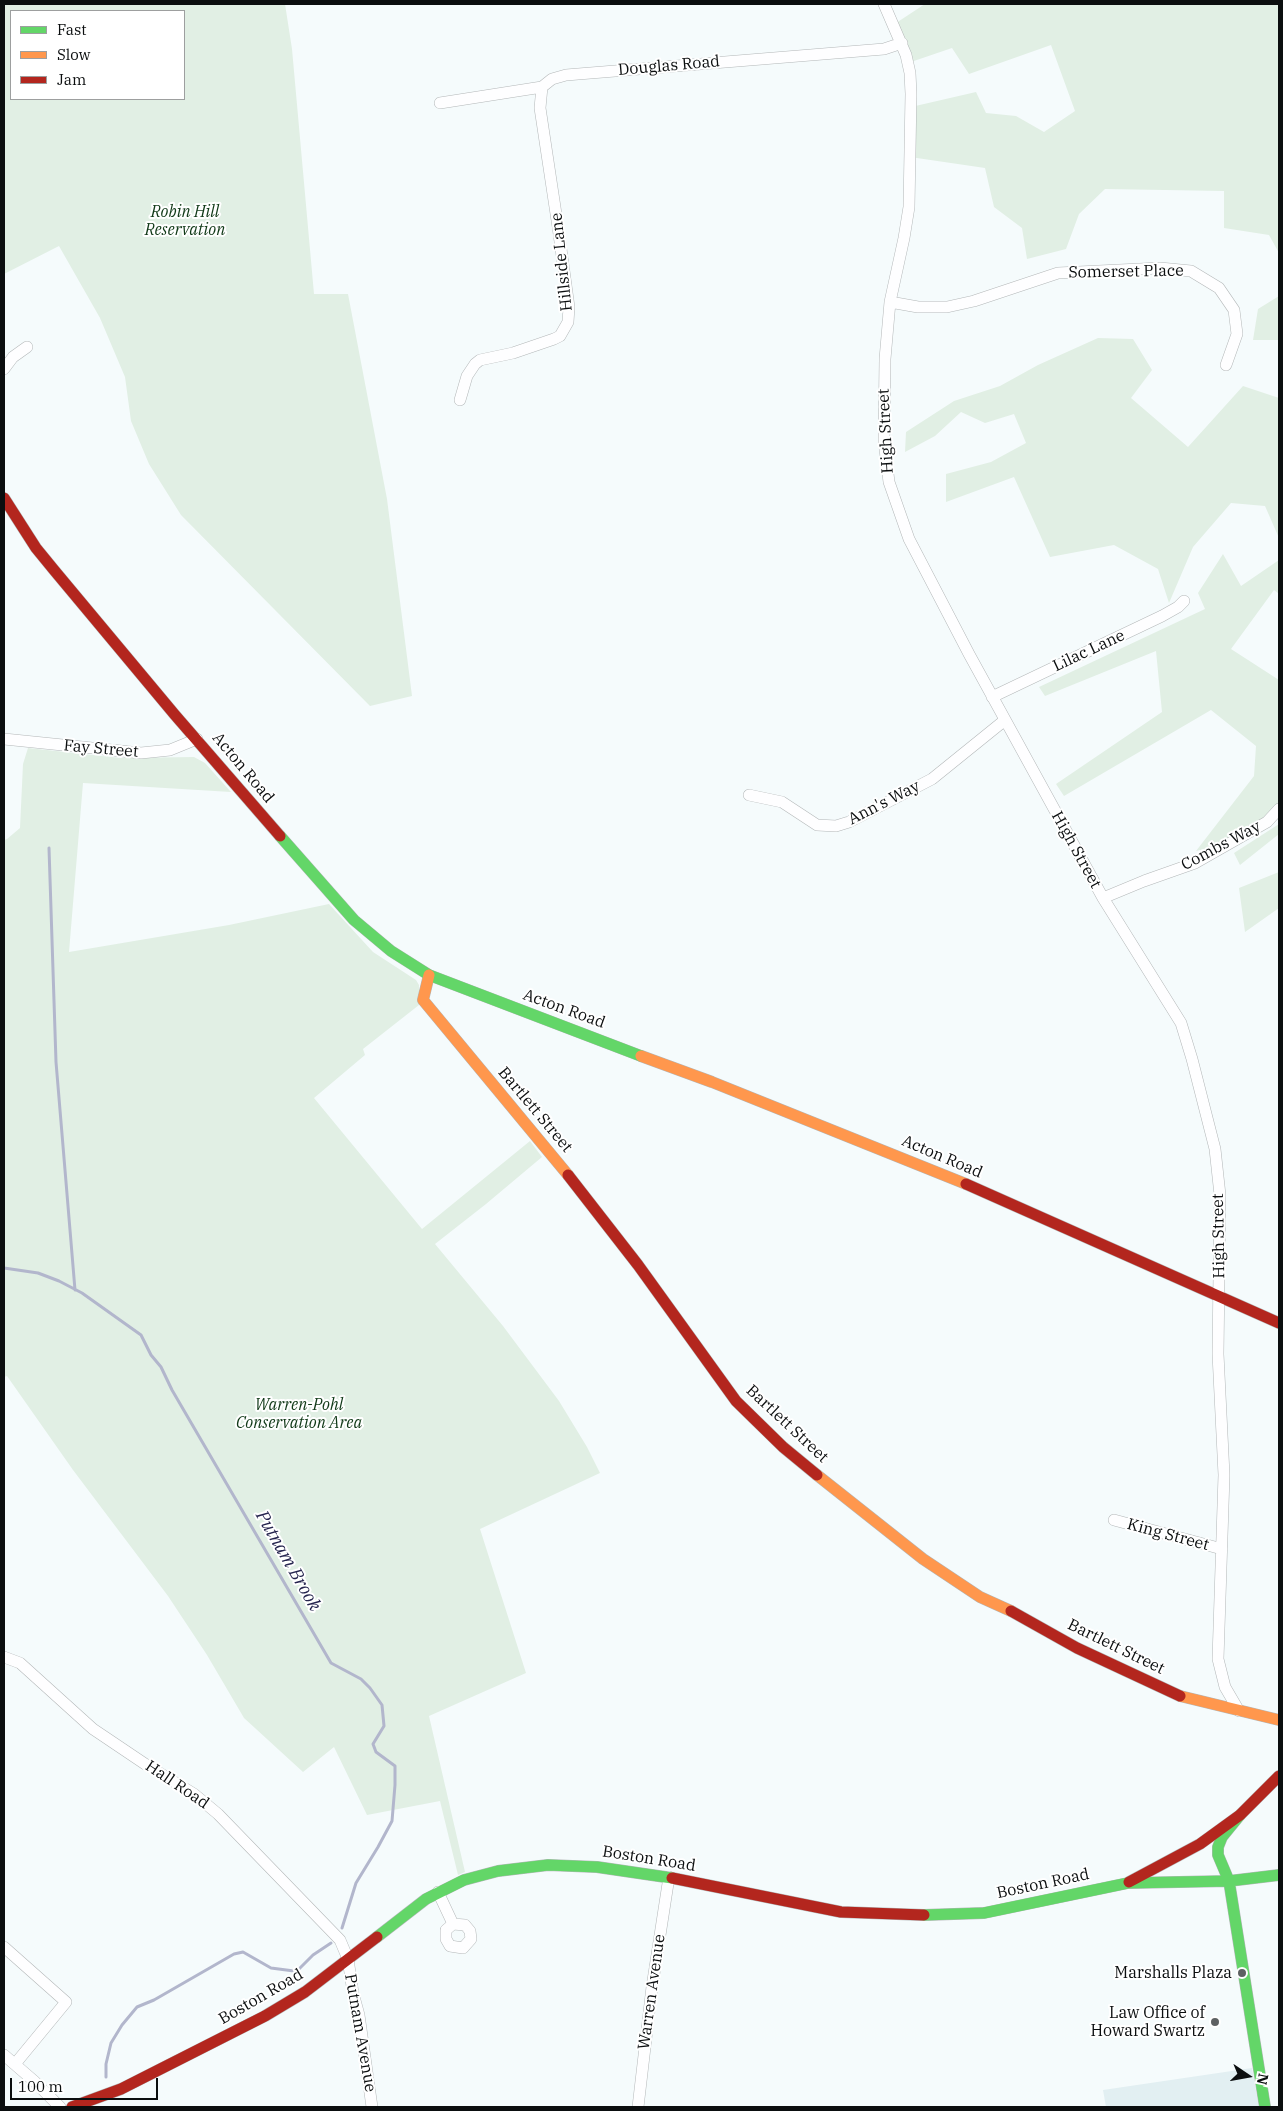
<!DOCTYPE html>
<html>
<head>
<meta charset="utf-8">
<style>
	body { margin:0 }
	#map { position:relative; width:1283px; height:2111px; overflow:hidden; background:#f5fbfc; font-family:"IBM Plex Serif",serif }
	canvas { display:block }
	.frame { position:absolute; inset:0; border:5px solid #0b0e0f; pointer-events:none }
	.legend { position:absolute; left:10px; top:10px; width:175px; height:90px; box-sizing:border-box; background:#fff; border:1px solid #9d9f9f; margin:0; padding:6px 9px; list-style:none; font-size:15px; color:#0b0e0f }
	.legend li { display:flex; align-items:center; gap:10px; height:25px }
	.legend b { width:25px; border:1px solid #9d9f9f }
	.north { position:absolute; left:1223px; top:2051px; width:50px; height:50px; -webkit-text-stroke:4px #fff; paint-order:stroke; rotate:102deg; font-size:14px; font-weight:700; line-height:20px; text-align:center; color:#0b0e0f }
	.north::after { content:''; display:block; margin:auto; width:18px; height:22px; background:#0b0e0f; clip-path:polygon(50% 0,100% 100%,50% 72%,0 100%) }
	.scale { position:absolute; left:10px; top:2078px; width:148px; height:22px; box-sizing:border-box; border:2px solid #0b0e0f; border-top:0; padding-left:6px; font-size:15px; line-height:18px; white-space:nowrap; color:#0b0e0f; -webkit-text-stroke:4px #fff; paint-order:stroke }
</style>
</head>
<body>
<div id="map">
<canvas width="1283" height="2111"></canvas>
<div class="frame"></div>
<ul class="legend">
<li><b style="height:6px;background:#63d668"></b>Fast</li>
<li><b style="height:6px;background:#ff974d"></b>Slow</li>
<li><b style="height:6px;background:#b3261e"></b>Jam</li>
</ul>
<div class="north">N</div>
<div class="scale">100 m</div>
</div>
<script>
const context = document.querySelector('canvas').getContext('2d');
context.lineJoin = 'round';
function fill(path, color) { context.fillStyle = color; context.fill(path, 'evenodd'); }
const shape = rows => new Path2D(rows.map(r => 'M' + r).join(''));
function stroke(path, color, width, dash) { context.strokeStyle = color; context.lineWidth = width; context.lineCap = dash ? 'butt' : 'round'; context.setLineDash(dash || []); context.stroke(path); }
function label(font, color, halo, rows, align = 'center') {
  context.font = font + ' "IBM Plex Serif",serif'; context.lineWidth = 4; context.setLineDash([]); context.textBaseline = 'middle'; context.strokeStyle = halo; context.fillStyle = color; for (const [text, x, y, turn = 0] of rows) {
    context.save(); context.translate(x, y); context.rotate((+turn || 0) * Math.PI / 180); context.textAlign = isNaN(turn) ? turn : align; if (halo) context.strokeText(text, 0, 0); context.fillText(text, 0, 0); context.restore();
  }
}
const built = shape([
	[1252,2068,1259,2107,1106,2107,1103,2090]
]);
const green = shape([
	[4,4,285,4,292,49,314,294,348,294,387,499,412,696,370,706,181,515,149,464,131,421,125,377,100,318,59,246,4,274],
	[184,11,184,99,11,99,11,11],
	[925,4,1279,4,1279,253,1269,235,1224,228,1224,191,1105,189,1079,214,1066,249,1027,259,1022,228,994,207,985,168,910,157,911,107,976,92,986,113,1016,116,1044,132,1075,111,1051,45,969,74,952,48,908,63,893,25],
	[1279,296,1279,340,1253,340,1258,309],
	[1098,338,1133,339,1152,370,1131,398,1188,447,1243,386,1279,398,1279,538,1265,506,1231,503,1193,547,1169,603,1158,569,1114,545,1050,557,1014,477,946,502,946,474,991,462,1026,443,1014,414,985,423,961,412,935,436,905,452,906,432,954,401,1000,386,1038,365],
	[1223,554,1241,586,1279,560,1279,594,1274,590,1231,649,1279,680,1279,809,1226,844,1196,851,1254,776,1256,746,1211,710,1064,796,1056,784,1162,712,1156,651,1045,696,1039,687,1205,609,1198,593],
	[28,748,121,758,194,757,205,763,231,792,83,783,69,952,229,925,329,904,373,952,416,980,419,985,419,1005,363,1049,365,1055,314,1098,422,1229,530,1141,542,1157,486,1204,435,1244,503,1326,559,1401,587,1447,600,1473,480,1529,526,1673,429,1716,465,1872,458,1875,440,1801,367,1815,334,1747,303,1772,244,1718,207,1655,168,1596,73,1470,7,1376,4,1377,4,840,7,839,20,828,23,764],
	[1279,824,1279,834,1240,865,1234,853],
	[1279,872,1279,908,1245,932,1239,888]
]);
const stream = shape([
	[49,848,56,1062,75,1290],
	[4,1268,38,1273,59,1281,82,1293,141,1335,151,1355,161,1367,172,1390,331,1663,361,1679,370,1688,382,1705,384,1726,373,1744,376,1752,395,1766,395,1785,392,1821,378,1847,356,1883,342,1928],
	[106,2077,106,2064,111,2043,122,2025,137,2007,154,2000,234,1954,243,1952,271,1968,294,1971,299,1969,313,1955,331,1943]
]);
const street = shape([
	[884,4,906,55,910,73,911,94,909,207,904,238,890,302,885,359,884,441,889,482,909,539,969,654,1103,898,1181,1023,1192,1059,1215,1149,1220,1195,1218,1354,1224,1475,1218,1659,1225,1687,1239,1711],
	[440,103,542,87,552,79,566,75,884,49,902,43],
	[890,302,918,307,947,307,974,301,1058,273,1160,268,1191,271,1219,288,1234,310,1237,334,1226,365],
	[4,369,13,357,27,347],
	[460,400,467,376,475,364,480,360,513,353,554,339,560,336,568,322,569,307,558,227,540,108,542,87],
	[992,697,1162,616,1178,607,1184,601],
	[4,739,141,753,170,750,197,739],
	[749,795,782,802,817,825,836,826,849,822,932,779,1005,720],
	[1103,898,1144,881,1195,863,1267,822,1279,809],
	[1114,1520,1222,1549],
	[4,1657,20,1663,93,1729,145,1764,194,1794,218,1814,340,1940,348,1959,353,1993,359,2015,372,2107],
	[438,1892,453,1924,465,1925,470,1931,471,1939,463,1948,450,1946,446,1939,446,1930,453,1924],
	[4,1947,66,2002,15,2064],
	[4,2055,34,2081,60,2107],
	[638,2107,652,1987,669,1877]
]);
const fast = shape([
	[280,836,354,920,391,951,429,975,641,1056],
	[1240,1815,1222,1837,1218,1847,1218,1855,1229,1881,1265,2107],
	[924,1915,984,1913,1128,1883,1229,1881,1279,1875],
	[377,1937,426,1899,464,1880,498,1871,548,1865,597,1867,672,1878]
]);
const slow = shape([
	[429,975,423,1000,568,1175],
	[641,1056,712,1082,966,1184],
	[817,1475,923,1559,980,1597,1011,1611],
	[1180,1696,1279,1720]
]);
const jam = shape([
	[4,498,36,548,54,570,175,715,280,836],
	[568,1175,638,1265,736,1401,783,1447,817,1475],
	[966,1184,1279,1323],
	[1011,1611,1077,1648,1180,1696],
	[672,1878,841,1912,924,1915],
	[1129,1882,1200,1844,1240,1815,1279,1776],
	[72,2107,121,2089,265,2016,305,1992,377,1937]
]);
const markers = [
	[1242,1973,5,"#5d6162"],
	[1215,2022,5,"#5d6162"]
];
const streetNames = [
	["Douglas Road",669,66,-5],
	["Hillside Lane",562,262,-96],
	["Somerset Place",1126,272,-1],
	["High Street",886,431,-93],
	["Lilac Lane",1089,651,-25],
	["Fay Street",101,749,5],
	["Acton Road",243,768,50],
	["Ann's Way",884,803,-27],
	["Combs Way",1221,846,-28],
	["High Street",1076,850,61],
	["Acton Road",564,1009,20],
	["Bartlett Street",535,1110,50],
	["Acton Road",942,1157,23],
	["High Street",1219,1236,-91],
	["Bartlett Street",787,1424,43],
	["King Street",1168,1535,15],
	["Bartlett Street",1116,1647,26],
	["Hall Road",177,1785,34],
	["Boston Road",649,1859,9],
	["Boston Road",1043,1884,-12],
	["Warren Avenue",652,1992,-82],
	["Boston Road",261,1997,-30],
	["Putnam Avenue",360,2033,80]
];
const parkNames = [
	["Robin Hill",185,212],
	["Reservation",185,230],
	["Warren-Pohl",299,1405],
	["Conservation Area",299,1423]
];
const poiNames = [
	["Marshalls Plaza",1232,1973],
	["Law Office of",1205,2013],
	["Howard Swartz",1205,2031]
];
const waterNames = [
	["Putnam Brook",288,1561,60]
];
fill(built, '#e2eff2');
fill(green, '#e1efe4');
stroke(stream, '#b2b6cc', 3);
stroke(street, '#b3b7b8', 12);
stroke(fast, '#b3b7b8', 12);
stroke(slow, '#b3b7b8', 12);
stroke(jam, '#b3b7b8', 12);
stroke(street, '#fefeff', 11);
stroke(fast, '#63d668', 11);
stroke(slow, '#ff974d', 11);
stroke(jam, '#b3261e', 11);
for (const [x, y, r, color] of markers) { const dot = new Path2D(); dot.arc(x, y, r, 0, 2 * Math.PI); context.fillStyle = color; context.fill(dot); stroke(dot, '#fff', 2); }
label('16px', '#0b0e0f', '#fff', streetNames);
label('italic 16px', '#103917', '#fff', parkNames);
label('16px', '#0b0e0f', '#fff', poiNames, 'right');
label('italic 18px', '#25244e', '#fff', waterNames);
</script>
</body>
</html>
